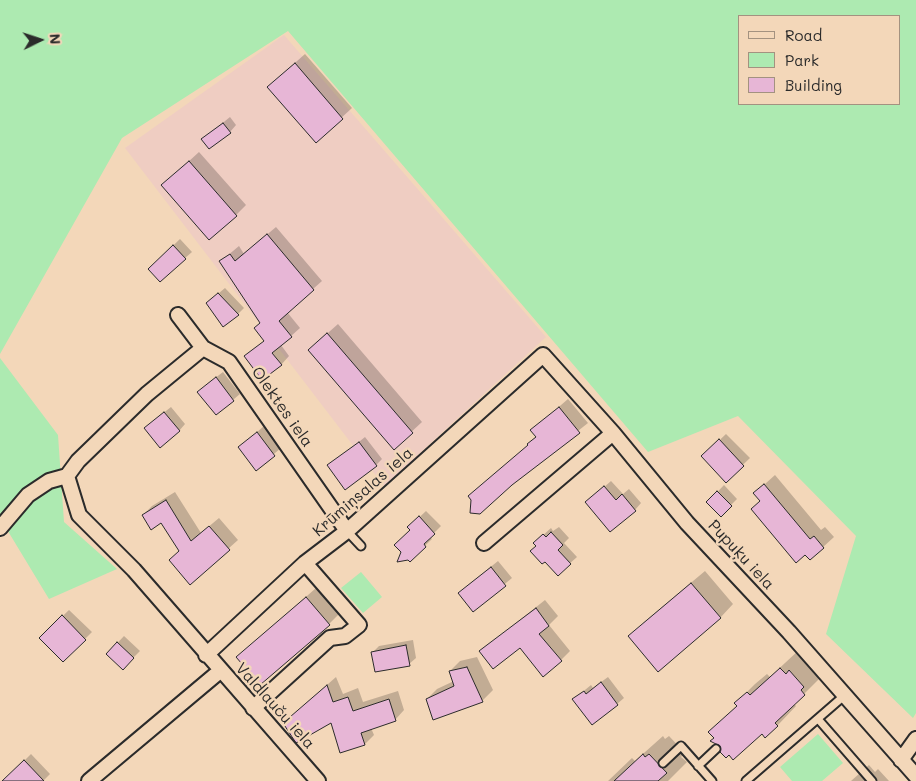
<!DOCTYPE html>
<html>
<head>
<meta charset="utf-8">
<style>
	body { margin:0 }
	#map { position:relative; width:916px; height:781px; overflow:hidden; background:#f3d7b9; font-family:Mali,sans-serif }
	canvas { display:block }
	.legend { position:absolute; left:738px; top:15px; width:162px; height:90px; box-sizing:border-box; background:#f3d7b9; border:1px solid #a39280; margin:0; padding:6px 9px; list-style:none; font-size:15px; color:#2b2b2b }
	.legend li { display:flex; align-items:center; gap:10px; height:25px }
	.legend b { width:25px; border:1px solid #a39280 }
	.north { position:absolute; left:15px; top:15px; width:50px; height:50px; -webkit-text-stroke:4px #f3d7b9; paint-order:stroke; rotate:86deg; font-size:14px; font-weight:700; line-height:20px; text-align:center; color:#2b2b2b }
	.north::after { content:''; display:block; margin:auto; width:18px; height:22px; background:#2b2b2b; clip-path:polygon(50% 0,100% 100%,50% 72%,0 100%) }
</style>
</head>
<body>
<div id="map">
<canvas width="916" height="781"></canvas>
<ul class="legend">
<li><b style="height:6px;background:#f3d7b9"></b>Road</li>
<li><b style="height:14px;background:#adeab1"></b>Park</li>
<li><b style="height:14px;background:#e7b6d6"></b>Building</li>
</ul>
<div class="north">N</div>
</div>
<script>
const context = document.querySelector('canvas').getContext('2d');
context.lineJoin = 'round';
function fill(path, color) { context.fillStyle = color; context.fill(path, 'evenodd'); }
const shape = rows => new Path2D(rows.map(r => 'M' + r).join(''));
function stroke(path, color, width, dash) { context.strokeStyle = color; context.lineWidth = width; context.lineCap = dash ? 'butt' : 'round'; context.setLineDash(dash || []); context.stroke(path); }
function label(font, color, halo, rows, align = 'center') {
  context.font = font + ' Mali,sans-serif'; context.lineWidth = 5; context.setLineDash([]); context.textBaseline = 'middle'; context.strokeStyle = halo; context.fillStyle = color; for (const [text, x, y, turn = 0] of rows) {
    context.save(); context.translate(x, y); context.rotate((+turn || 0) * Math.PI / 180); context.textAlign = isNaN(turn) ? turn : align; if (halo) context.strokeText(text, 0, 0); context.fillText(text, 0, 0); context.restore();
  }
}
const built = shape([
	[284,35,546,337,384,486,125,148]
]);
const green = shape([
	[0,0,916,0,916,713,913,718,826,634,856,536,738,416,648,452,288,31,122,138,0,354],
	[740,16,900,16,900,104,740,104],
	[0,358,58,435,64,522,117,569,49,599,0,518],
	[361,572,382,597,363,613,341,588],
	[818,734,843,763,822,781,792,781,780,767]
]);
const shadow = shape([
	[305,54,352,108,316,141,279,77],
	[230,117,236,125,230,132,203,139],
	[199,152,246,205,236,215,163,185],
	[276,227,322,281,287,312,300,328,281,345,289,356,281,365,246,356,265,340,261,322,221,261,239,246,244,254],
	[180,239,192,252,160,280,149,269],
	[225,288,244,308,238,314,207,303],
	[338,324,422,422,394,448,320,340],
	[223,372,240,394,216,414,206,385],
	[568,399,588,423,511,484,529,444,536,436,532,430],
	[171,407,185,424,179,431,152,422],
	[264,426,281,448,256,469,240,447],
	[726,434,750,458,726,481,703,456],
	[365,437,382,459,376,465,329,466],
	[775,475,821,530,825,527,834,537,810,559,755,493],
	[611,481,623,494,629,489,641,503,635,510,594,496],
	[724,485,737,499,721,515,708,502],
	[175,492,201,533,219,518,238,540,190,583,180,551,162,522,143,515,152,506],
	[426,511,441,526,430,537,432,539,410,560,412,530,409,527],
	[559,527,569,538,564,543,577,557,558,574,537,546,541,537,551,528,553,531],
	[498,561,512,578,473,610,466,587],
	[705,571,733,604,720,618,643,623],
	[316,588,339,614,329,624,238,657],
	[545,600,558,616,549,625,570,651,561,660,520,647,481,651],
	[69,610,92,632,63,661,40,638],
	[124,636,140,651,123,668,107,654],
	[413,640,416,658,409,664,373,652,379,646],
	[800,649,823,675,794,704,796,706,777,726,721,745,710,732,738,705,736,703,755,684,767,674,770,677],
	[477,657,493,690,483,700,434,718,427,699,437,689,454,681,450,671,460,661],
	[336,677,343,694,358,688,363,702,398,691,404,710,395,720,371,728,374,735,365,744,332,722,294,714],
	[608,677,624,698,617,704,574,699,591,685,593,688],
	[663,736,665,739,669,736,685,753,681,757,687,762,668,781,608,781,632,758,635,761],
	[31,754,50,774,43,781,16,781,10,775],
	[869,765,875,772,878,769,889,781,851,781]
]);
const building = shape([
	[295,63,343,119,316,143,267,87,295,63],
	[223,123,231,133,209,149,201,139,223,123],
	[189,161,237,216,209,240,161,185,189,161],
	[267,234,314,290,279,321,292,337,272,353,282,365,262,380,244,356,264,341,254,328,260,323,219,261,230,254,235,261,267,234],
	[173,245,186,259,160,282,148,269,173,245],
	[218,293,239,315,223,327,206,303,218,293],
	[327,333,413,433,394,450,308,350,327,333],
	[216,377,234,401,216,415,197,392,216,377],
	[559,407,580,433,512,485,480,514,470,513,471,500,468,496,528,445,527,444,536,437,530,430,559,407],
	[164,412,180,431,160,448,144,428,164,412],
	[257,432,275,456,256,471,238,447,257,432],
	[719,439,744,466,726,483,701,456,719,439],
	[359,442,377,466,345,490,327,465,359,442],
	[764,484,810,539,814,536,824,548,810,560,805,555,796,563,751,509,760,501,753,493,764,484],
	[604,486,616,500,622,494,636,511,610,532,585,502,604,486],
	[717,491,732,506,721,517,706,502,717,491],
	[166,500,191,541,209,526,230,550,190,585,169,560,179,551,161,523,151,530,142,515,166,500],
	[419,516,435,534,424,544,426,547,410,562,408,560,397,562,401,552,394,545,410,530,407,527,419,516],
	[551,532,563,545,558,550,571,564,558,576,545,562,542,564,530,551,536,546,533,543,543,534,546,537,551,532],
	[491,567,506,586,473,612,458,593,491,567],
	[691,583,721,618,658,672,628,636,691,583],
	[306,597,330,625,260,685,236,657,306,597],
	[536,608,549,626,539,634,562,661,543,677,520,648,493,669,479,651,536,608],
	[62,615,86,640,63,662,39,638,62,615],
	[117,642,134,658,123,670,106,654,117,642],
	[406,645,410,666,375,672,371,652,406,645],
	[467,667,483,702,433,720,426,699,454,686,449,671,467,667],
	[780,668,786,674,789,670,804,687,801,690,805,695,775,723,778,726,765,738,762,734,733,760,729,755,726,758,720,752,720,746,710,741,714,738,708,732,737,706,734,703,747,692,750,695,780,668],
	[601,682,618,705,592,725,572,699,584,691,586,694,601,682],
	[327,685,333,702,348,697,353,711,389,699,396,721,361,733,365,745,340,753,331,723,296,743,283,723,327,685],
	[643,754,645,757,649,754,667,773,658,781,614,781,643,754],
	[24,760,44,781,2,781,24,760]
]);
const service = shape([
	[347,531,361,546],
	[818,719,872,781],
	[663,763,681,746,712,781],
	[698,766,716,749],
	[746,781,845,695]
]);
const minor = shape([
	[178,315,203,348,229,362,347,531],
	[67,476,79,515,134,570,318,781],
	[0,528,28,495,49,481,67,476,78,461,147,394,203,348],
	[484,543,613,433],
	[206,655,305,563,347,531,543,355,613,433,687,523,789,632,916,776],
	[253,708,330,638,345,636,359,625,305,563],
	[901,760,916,739],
	[89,781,220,671]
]);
const streetNames = [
	["Olektes iela",282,407,55],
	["Krūmiņsalas iela",363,492,-41],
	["Pupuķu iela",741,555,47],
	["Valdlauču iela",275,706,48]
];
fill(built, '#efcdc2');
fill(green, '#adeab1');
fill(shadow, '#0003');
fill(building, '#e7b6d6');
stroke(building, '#2b2b2b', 1);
stroke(service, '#2b2b2b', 11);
stroke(minor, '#2b2b2b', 18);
stroke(service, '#f3d7b9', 7);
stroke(minor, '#f3d7b9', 14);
label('16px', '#2b2b2b', '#f3d7b9', streetNames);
</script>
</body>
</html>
